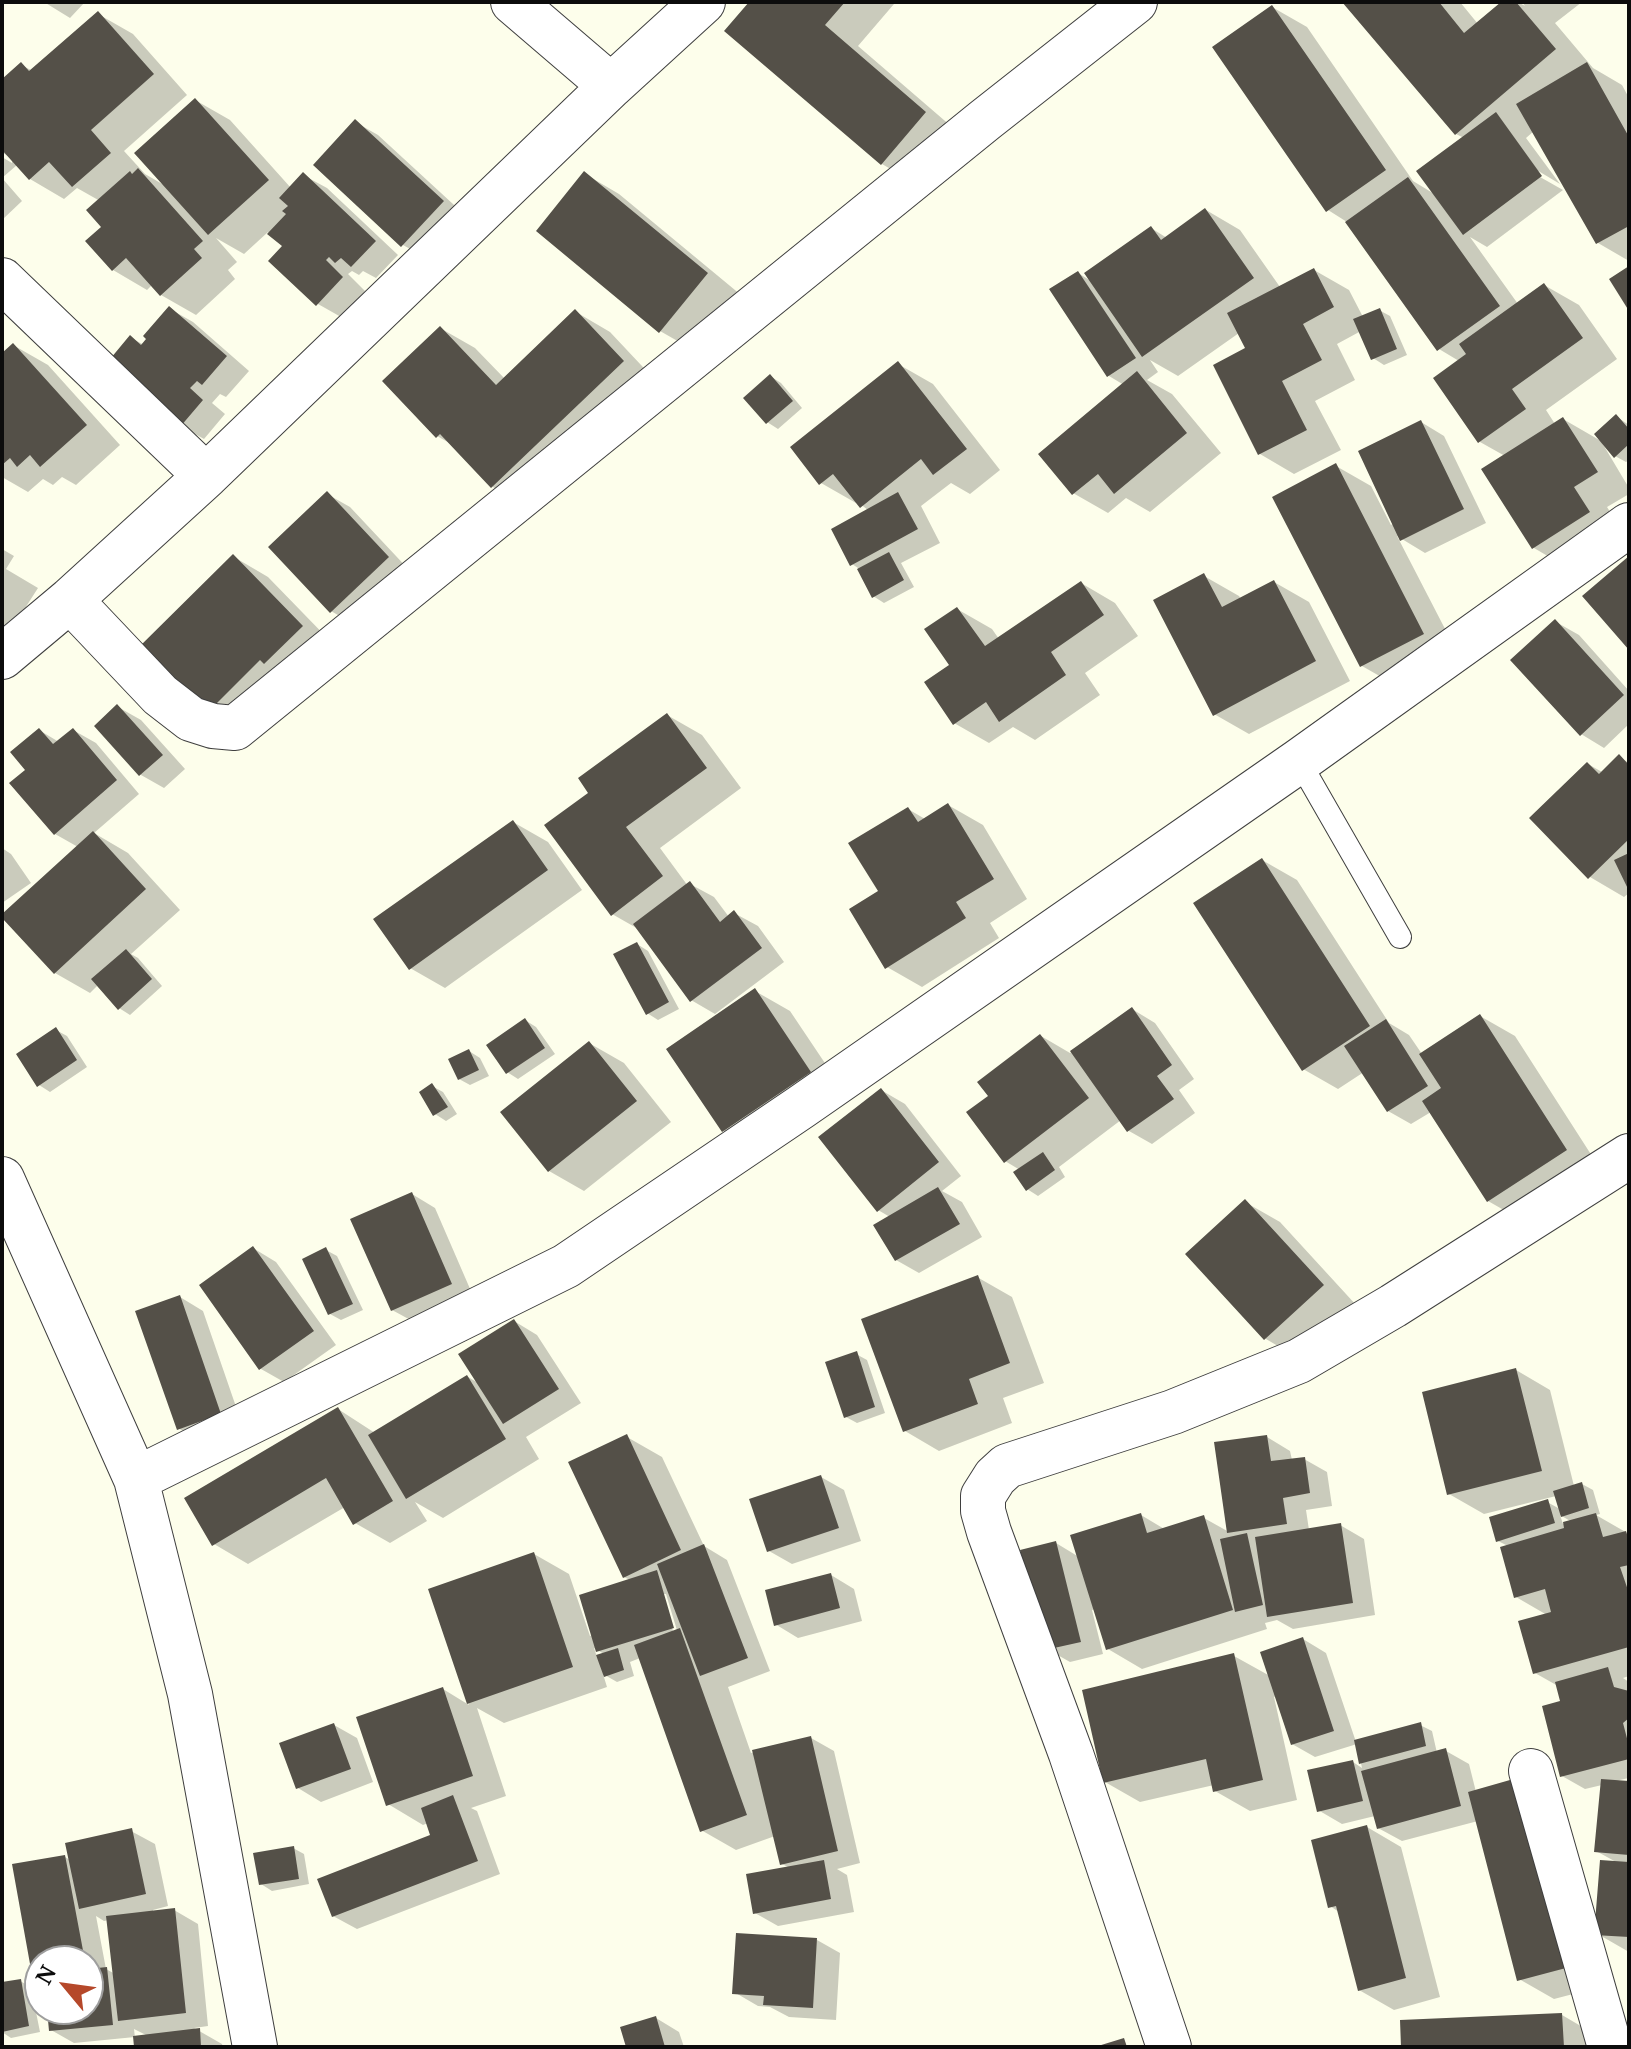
<!DOCTYPE html>
<html>
<head>
<meta charset="utf-8">
<style>
	body { margin:0 }
	#map { position:relative; width:1631px; height:2049px; overflow:hidden; background:#fdfeeb; font-family:"Noto Serif",serif }
	canvas { display:block }
	.frame { position:absolute; inset:0; border:4px solid #0c0c0c; pointer-events:none }
	.north { position:absolute; left:24px; top:1945px; width:80px; height:80px; box-sizing:border-box; background:#fff; border:2px solid #9e9e9e; border-radius:50%; rotate:299deg; font-size:22px; font-weight:700; line-height:32px; text-align:center; color:#0c0c0c }
	.north::after { content:''; display:block; margin:auto; width:28px; height:36px; background:#b5482a; clip-path:polygon(50% 0,100% 100%,50% 72%,0 100%) }
</style>
</head>
<body>
<div id="map">
<canvas width="1631" height="2049"></canvas>
<div class="frame"></div>
<div class="north">N</div>
</div>
<script>
const context = document.querySelector('canvas').getContext('2d');
context.lineJoin = 'round';
function fill(path, color) { context.fillStyle = color; context.fill(path, 'evenodd'); }
const shape = rows => new Path2D(rows.map(r => 'M' + r).join(''));
function stroke(path, color, width, dash) { context.strokeStyle = color; context.lineWidth = width; context.lineCap = dash ? 'butt' : 'round'; context.setLineDash(dash || []); context.stroke(path); }
const shadow = shape([
	[44,2,85,2,70,18],
	[751,2,891,2,894,4,858,46,959,133,916,184,882,164],
	[1345,2,1460,2,1478,24,1505,2,1518,2,1525,6,1522,2,1582,2,1555,23,1593,68,1622,85,1629,98,1629,261,1598,243,1534,131,1526,138,1560,184,1535,169,1533,173,1563,190,1487,247,1470,237,1518,304,1544,285,1579,305,1617,359,1546,410,1555,424,1563,419,1601,441,1629,488,1629,494,1607,507,1623,532,1568,568,1534,548,1505,456,1480,442,1459,361,1439,349,1347,222,1328,210,1272,7,1307,27,1413,181,1436,195,1464,138,1456,134],
	[98,14,133,34,187,95,124,151,145,174,164,185,195,100,230,120,291,188,303,175,327,188,398,255,376,278,363,271,359,275,352,271,348,274,365,291,341,317,318,304,285,246,268,232,244,254,216,238,237,262,228,270,235,279,196,315,161,295,152,285,147,290,113,270,100,201,77,188,64,199,30,179,17,165,2,178,22,201,2,220,2,157,12,163,12,159,2,152,2,82,21,65,33,71],
	[355,122,378,135,466,216,426,258,403,245],
	[585,174,619,194,741,295,695,351,660,331],
	[1206,210,1240,230,1280,287,1314,270,1349,290,1363,317,1379,310,1390,316,1407,355,1384,365,1373,358,1361,331,1337,344,1355,380,1315,401,1341,450,1294,474,1260,454,1248,349,1239,333,1178,376,1150,360,1158,372,1147,380,1172,394,1221,453,1150,512,1126,498,1108,513,1073,493,1124,385,1109,376,1052,290,1078,273,1091,281,1151,228,1167,238],
	[170,309,193,322,249,371,226,397,220,394,212,403,225,414,204,439,181,426,131,338,144,345],
	[576,312,610,332,657,382,527,507,493,487,453,445,437,436,440,328,475,348,505,379],
	[13,345,48,365,120,445,76,485,62,477,53,485,43,479,28,492,2,477,2,356],
	[898,364,933,384,1000,470,970,494,951,483,921,506,940,543,901,563,914,587,884,603,873,596,858,568,852,564,869,511,858,502,856,503,821,483],
	[770,376,781,383,802,408,778,429,767,422],
	[1617,417,1629,425,1629,460,1626,462,1615,456],
	[1421,422,1444,436,1486,523,1425,553,1397,536,1458,654,1397,686,1362,666,1336,466,1371,486,1391,525,1394,523],
	[327,494,350,507,411,572,355,625,331,611],
	[2,549,14,556,6,569,38,588,11,630,2,625],
	[234,557,268,577,336,647,300,683,204,715],
	[1204,576,1239,596,1241,599,1274,582,1309,602,1350,681,1249,734,1214,714],
	[1081,583,1115,603,1138,636,1085,673,1100,695,1035,740,1013,727,989,743,954,723,952,666,957,609,992,629,999,639],
	[1556,622,1579,635,1629,691,1629,724,1604,748,1581,734],
	[118,707,141,720,185,769,164,788,141,775,97,726],
	[667,715,702,735,741,788,660,848,688,886,690,884,714,897,729,917,734,913,758,926,784,962,715,1014,691,1000,640,930,612,914,591,793],
	[39,730,59,742,73,730,96,743,139,794,94,833,128,853,180,910,131,954,138,958,162,986,130,1015,119,1008,99,984,90,993,55,973,78,847,55,834,28,770],
	[1619,757,1629,763,1629,893,1624,897,1590,877,1588,764,1602,772],
	[948,805,983,825,1027,899,990,923,999,938,922,987,887,967,880,892,908,809,925,819],
	[513,822,548,842,582,890,445,988,410,968],
	[2,848,11,854,31,883,2,903],
	[1262,860,1297,880,1389,1023,1409,1035,1422,1054,1480,1016,1515,1036,1601,1170,1523,1221,1488,1201,1431,1112,1411,1124,1388,1111,1364,1072,1338,1089,1303,1069],
	[637,944,648,951,679,1009,658,1020,647,1013],
	[755,991,790,1011,845,1093,758,1151,724,1131,669,1049],
	[1132,1009,1155,1023,1194,1079,1179,1090,1195,1113,1152,1144,1129,1131,1121,1120,1059,1167,1065,1177,1038,1196,1027,1189,1020,1170,1005,1161,991,1096,1041,1036,1070,1053],
	[525,1020,536,1027,555,1054,518,1079,507,1072],
	[56,1030,67,1036,87,1067,50,1092,39,1085],
	[589,1043,624,1063,671,1122,584,1191,549,1171],
	[469,1051,480,1058,489,1076,470,1085,459,1079],
	[432,1086,443,1092,457,1114,446,1121,435,1114],
	[881,1090,905,1104,961,1176,942,1191,962,1202,982,1237,919,1273,896,1260,890,1217,878,1210],
	[412,1194,435,1208,474,1298,416,1323,392,1310],
	[1245,1202,1280,1222,1357,1306,1300,1359,1266,1339,1188,1254],
	[253,1248,276,1262,336,1345,284,1382,261,1369,201,1286],
	[326,1250,337,1256,363,1310,341,1320,330,1314],
	[977,1277,1012,1297,1044,1383,1003,1398,1012,1423,939,1451,905,1431],
	[180,1297,203,1311,243,1427,201,1442,178,1428],
	[514,1321,537,1335,581,1403,526,1437,539,1459,443,1518,415,1502,427,1521,390,1543,355,1523,345,1507,248,1564,214,1544,338,1409,375,1433,468,1377,480,1384],
	[856,1354,867,1360,885,1413,857,1423,846,1417],
	[1516,1370,1550,1390,1574,1486,1582,1484,1593,1490,1600,1514,1596,1515,1629,1534,1629,1676,1623,1678,1629,1682,1629,1778,1615,1781,1629,1783,1629,1952,1596,1933,1618,1863,1596,1851,1602,1785,1585,1789,1562,1776,1562,1702,1558,1686,1535,1673,1547,1615,1516,1597,1508,1546,1498,1541,1547,1502,1560,1509,1556,1496,1484,1514,1449,1494],
	[1560,1515,1572,1522,1563,1524],
	[627,1437,662,1457,704,1546,727,1560,770,1671,728,1687,751,1753,811,1738,834,1751,860,1863,837,1869,847,1875,854,1912,778,1926,755,1913,790,1868,782,1864,775,1836,736,1850,701,1830,640,1658,630,1662,634,1676,617,1682,603,1674,607,1687,504,1723,477,1708,506,1796,471,1808,477,1811,500,1874,357,1929,333,1916,433,1836,428,1823,423,1825,388,1804,443,1689,469,1705,430,1590,534,1554,569,1574,590,1636,593,1635,630,1580,624,1577],
	[662,1594,666,1594,679,1637,675,1638],
	[594,1648,604,1654,597,1657],
	[1267,1437,1290,1451,1292,1460,1304,1459,1327,1472,1332,1506,1306,1510,1309,1530,1340,1525,1364,1539,1375,1615,1293,1629,1277,1620,1265,1623,1267,1629,1142,1669,1108,1649,1095,1609,1092,1610,1103,1654,1070,1662,1047,1649,1056,1543,1079,1557,1141,1515,1166,1530,1204,1518,1229,1532],
	[821,1477,844,1490,861,1541,792,1564,769,1551],
	[831,1575,854,1589,862,1621,798,1638,775,1624],
	[1303,1639,1326,1653,1356,1742,1420,1725,1432,1731,1437,1753,1446,1751,1469,1764,1476,1792,1600,1987,1554,1999,1519,1979,1478,1821,1402,1841,1378,1828,1375,1816,1342,1824,1318,1810,1353,1762,1362,1768,1357,1744,1315,1757,1292,1744,1276,1696,1274,1697,1297,1800,1250,1811,1215,1791,1214,1785,1140,1802,1105,1782,1234,1656,1270,1676],
	[334,1725,357,1738,373,1782,321,1802,298,1788],
	[1367,1827,1401,1847,1440,1997,1394,2010,1359,1990,1339,1912,1330,1906],
	[131,1831,155,1844,168,1906,153,1910,153,1913,174,1910,198,1924,208,2026,194,2028,222,2044,223,2047,136,2047,135,2037,74,2043,51,2030,49,2009,88,2009,88,1961,40,1961,40,1977,34,1974,65,1857,70,1860],
	[96,1916,104,1921,109,1920,115,1974,106,1969],
	[134,2029,148,2036,135,2038],
	[293,1848,304,1854,309,1884,272,1891,261,1884],
	[817,1940,840,1953,836,2020,789,2017,770,2007,758,2006,734,1992],
	[20,1981,31,1987,40,2032,11,2038,2,2032,2,1984],
	[1562,2015,1596,2035,1597,2047,1403,2047],
	[656,2018,679,2032,684,2047,628,2047]
]);
const building = shape([
	[749,2,845,2,825,25,926,112,881,165,724,31],
	[1342,2,1439,2,1464,33,1501,2,1516,2,1556,49,1455,135],
	[1272,5,1386,170,1326,212,1212,47],
	[98,11,154,74,91,130,111,153,72,187,49,162,29,180,2,150,2,79,21,62,29,71],
	[1587,62,1629,137,1629,226,1596,244,1516,104],
	[195,98,269,180,208,235,134,153],
	[1496,112,1542,176,1463,235,1416,171],
	[355,119,444,201,401,247,313,165],
	[138,168,203,241,194,249,202,258,160,296,126,258,112,271,85,241,101,227,86,210,130,171,132,174],
	[584,171,708,273,659,333,536,231],
	[303,172,376,241,351,267,341,258,335,263,329,257,326,260,343,277,316,306,268,261,282,246,267,234,286,214,282,211,288,206,279,198],
	[1408,177,1500,306,1437,351,1345,222],
	[1205,208,1254,278,1142,357,1084,273,1151,226,1161,240],
	[1629,266,1629,311,1609,279],
	[1314,268,1334,307,1303,324,1322,360,1282,381,1307,430,1258,455,1213,365,1245,348,1227,313],
	[1078,271,1136,358,1107,377,1049,289],
	[1544,283,1583,338,1512,389,1526,409,1478,443,1433,378,1466,354,1459,344],
	[169,306,227,356,202,385,197,381,190,388,203,400,180,427,106,364,130,335,141,345,146,339,143,336],
	[1380,308,1397,349,1371,360,1353,319],
	[575,309,624,361,491,488,440,434,436,438,382,381,440,326,496,385],
	[13,343,87,425,40,467,30,455,17,467,10,458,2,465,2,353],
	[898,361,967,449,933,475,921,459,860,508,833,474,819,485,790,447],
	[1137,371,1187,433,1114,494,1098,474,1072,495,1038,454],
	[770,374,793,401,766,424,743,398],
	[1616,414,1629,429,1629,444,1614,458,1594,434],
	[1563,417,1598,472,1574,487,1590,512,1532,549,1481,469],
	[1421,420,1464,509,1400,541,1358,451],
	[1336,463,1424,634,1360,667,1272,497],
	[327,491,389,557,330,613,268,547],
	[898,492,918,529,850,566,831,529],
	[889,552,904,580,872,598,857,569],
	[233,554,303,626,264,664,260,660,203,717,137,649],
	[1629,556,1629,650,1582,596],
	[1204,573,1222,607,1274,580,1316,661,1213,716,1153,600],
	[1081,581,1104,615,1051,652,1066,675,999,722,986,702,953,725,924,682,949,665,924,629,957,607,985,646],
	[1555,619,1624,695,1580,736,1510,660],
	[117,704,163,755,139,776,94,726],
	[667,713,707,768,626,827,663,876,611,916,544,825,588,793,578,778],
	[39,728,53,744,73,728,117,780,54,835,9,783,25,770,10,752],
	[1619,754,1629,765,1629,839,1588,879,1529,818,1587,762,1599,774],
	[948,803,994,879,956,902,966,918,885,969,849,909,878,891,848,843,908,807,918,822],
	[513,820,548,870,409,970,373,919],
	[93,831,146,889,54,974,2,918,2,914],
	[1629,853,1629,891,1614,860],
	[1262,858,1370,1026,1302,1071,1193,903],
	[690,881,720,922,734,910,762,948,690,1002,633,924],
	[637,942,669,1002,646,1015,613,954],
	[126,949,152,979,118,1010,91,979],
	[755,988,811,1072,722,1132,666,1049],
	[1132,1007,1172,1065,1157,1076,1174,1099,1127,1132,1070,1051],
	[1480,1014,1567,1150,1487,1202,1422,1101,1441,1088,1419,1054],
	[525,1018,545,1048,506,1074,486,1045],
	[1386,1019,1428,1086,1387,1112,1344,1046],
	[56,1027,77,1060,37,1087,16,1054],
	[1040,1034,1089,1098,1004,1163,966,1112,988,1096,977,1082],
	[589,1041,637,1101,548,1172,500,1112],
	[469,1049,479,1070,458,1080,448,1059],
	[432,1083,448,1107,433,1116,419,1092],
	[881,1088,939,1162,877,1212,818,1137],
	[1043,1152,1055,1170,1026,1191,1013,1172],
	[938,1187,960,1224,895,1261,873,1225],
	[412,1192,452,1284,391,1311,350,1219],
	[1245,1199,1324,1285,1264,1340,1185,1254],
	[253,1246,314,1331,259,1370,199,1285],
	[326,1247,353,1304,328,1315,302,1259],
	[978,1275,1010,1363,969,1379,978,1404,903,1432,861,1319],
	[180,1295,221,1414,177,1430,135,1311],
	[514,1319,559,1389,503,1424,458,1354],
	[857,1351,875,1407,844,1418,825,1362],
	[1516,1368,1542,1471,1447,1495,1422,1392],
	[467,1375,506,1439,406,1499,368,1435],
	[338,1407,393,1501,353,1525,326,1478,212,1546,184,1498],
	[627,1434,681,1550,623,1578,568,1462],
	[1267,1435,1271,1461,1305,1457,1310,1493,1283,1498,1287,1524,1227,1533,1214,1442],
	[821,1475,839,1528,767,1552,749,1499],
	[1582,1482,1589,1508,1561,1517,1553,1491],
	[1548,1499,1555,1523,1496,1542,1489,1517],
	[1141,1513,1147,1533,1204,1515,1233,1610,1106,1650,1070,1535],
	[1596,1513,1603,1537,1626,1531,1629,1541,1629,1565,1620,1567,1629,1593,1629,1647,1533,1674,1518,1621,1551,1612,1545,1589,1514,1598,1500,1547,1564,1528,1563,1522],
	[1341,1523,1353,1603,1267,1617,1255,1537],
	[1247,1533,1263,1605,1235,1612,1220,1539],
	[1056,1541,1081,1642,1045,1650,1020,1550],
	[704,1544,748,1658,700,1676,657,1564],
	[534,1552,573,1667,467,1704,428,1589],
	[657,1570,674,1628,596,1652,579,1595],
	[831,1573,840,1608,774,1626,765,1590],
	[680,1628,747,1815,700,1832,634,1645],
	[1303,1637,1334,1731,1291,1745,1260,1652],
	[618,1648,624,1670,604,1677,596,1655],
	[1234,1653,1263,1780,1213,1792,1206,1759,1103,1783,1082,1690],
	[1608,1667,1614,1687,1629,1691,1629,1718,1623,1723,1629,1746,1629,1759,1560,1777,1542,1706,1560,1701,1555,1682],
	[443,1687,473,1776,386,1806,356,1717],
	[1421,1722,1426,1746,1359,1764,1354,1740],
	[334,1723,351,1769,296,1789,279,1743],
	[811,1736,838,1851,780,1865,752,1750],
	[1446,1748,1461,1806,1377,1829,1361,1771],
	[1353,1760,1363,1801,1317,1812,1307,1770],
	[1517,1778,1566,1968,1517,1981,1468,1792],
	[1601,1779,1629,1781,1629,1855,1594,1852],
	[453,1795,478,1861,332,1917,317,1879,430,1835,421,1808],
	[1367,1825,1406,1978,1358,1991,1336,1906,1328,1908,1311,1840],
	[132,1828,146,1894,79,1909,65,1843],
	[294,1846,299,1879,259,1885,253,1853],
	[65,1855,85,1961,40,1961,40,1973,32,1975,12,1864],
	[824,1860,831,1899,753,1914,746,1874],
	[1600,1860,1629,1862,1629,1937,1594,1935],
	[175,1908,186,2013,118,2021,106,1916],
	[736,1933,817,1938,813,2008,763,2005,764,1996,732,1994],
	[107,1967,113,2025,49,2031,47,2009,88,2009,88,1969],
	[21,1979,29,2026,2,2032,2,1982],
	[1562,2013,1564,2047,1401,2047,1400,2020],
	[656,2016,665,2047,626,2047,620,2027],
	[200,2028,201,2047,134,2047,133,2036],
	[1124,2038,1127,2047,1098,2047,1098,2046]
]);
const service = shape([
	[1299,761,1400,937]
]);
const minor = shape([
	[513,2,611,86],
	[2,280,206,476],
	[70,600,160,695,191,719,213,726,235,728,985,120,1135,2],
	[2,657,70,600,206,476,611,86,703,2],
	[2,1179,136,1479,190,1694,255,2047],
	[136,1479,566,1266,801,1107,1299,761,1629,525],
	[1531,1771,1610,2047],
	[1169,2047,1071,1754,989,1532,983,1511,983,1496,995,1477,1007,1466,1173,1412,1299,1361,1393,1306,1629,1156]
]);
fill(shadow, '#0003');
fill(building, '#545048');
stroke(service, '#3f3f3f', 24);
stroke(minor, '#3f3f3f', 46);
stroke(service, '#fff', 22);
stroke(minor, '#fff', 44);
</script>
</body>
</html>
